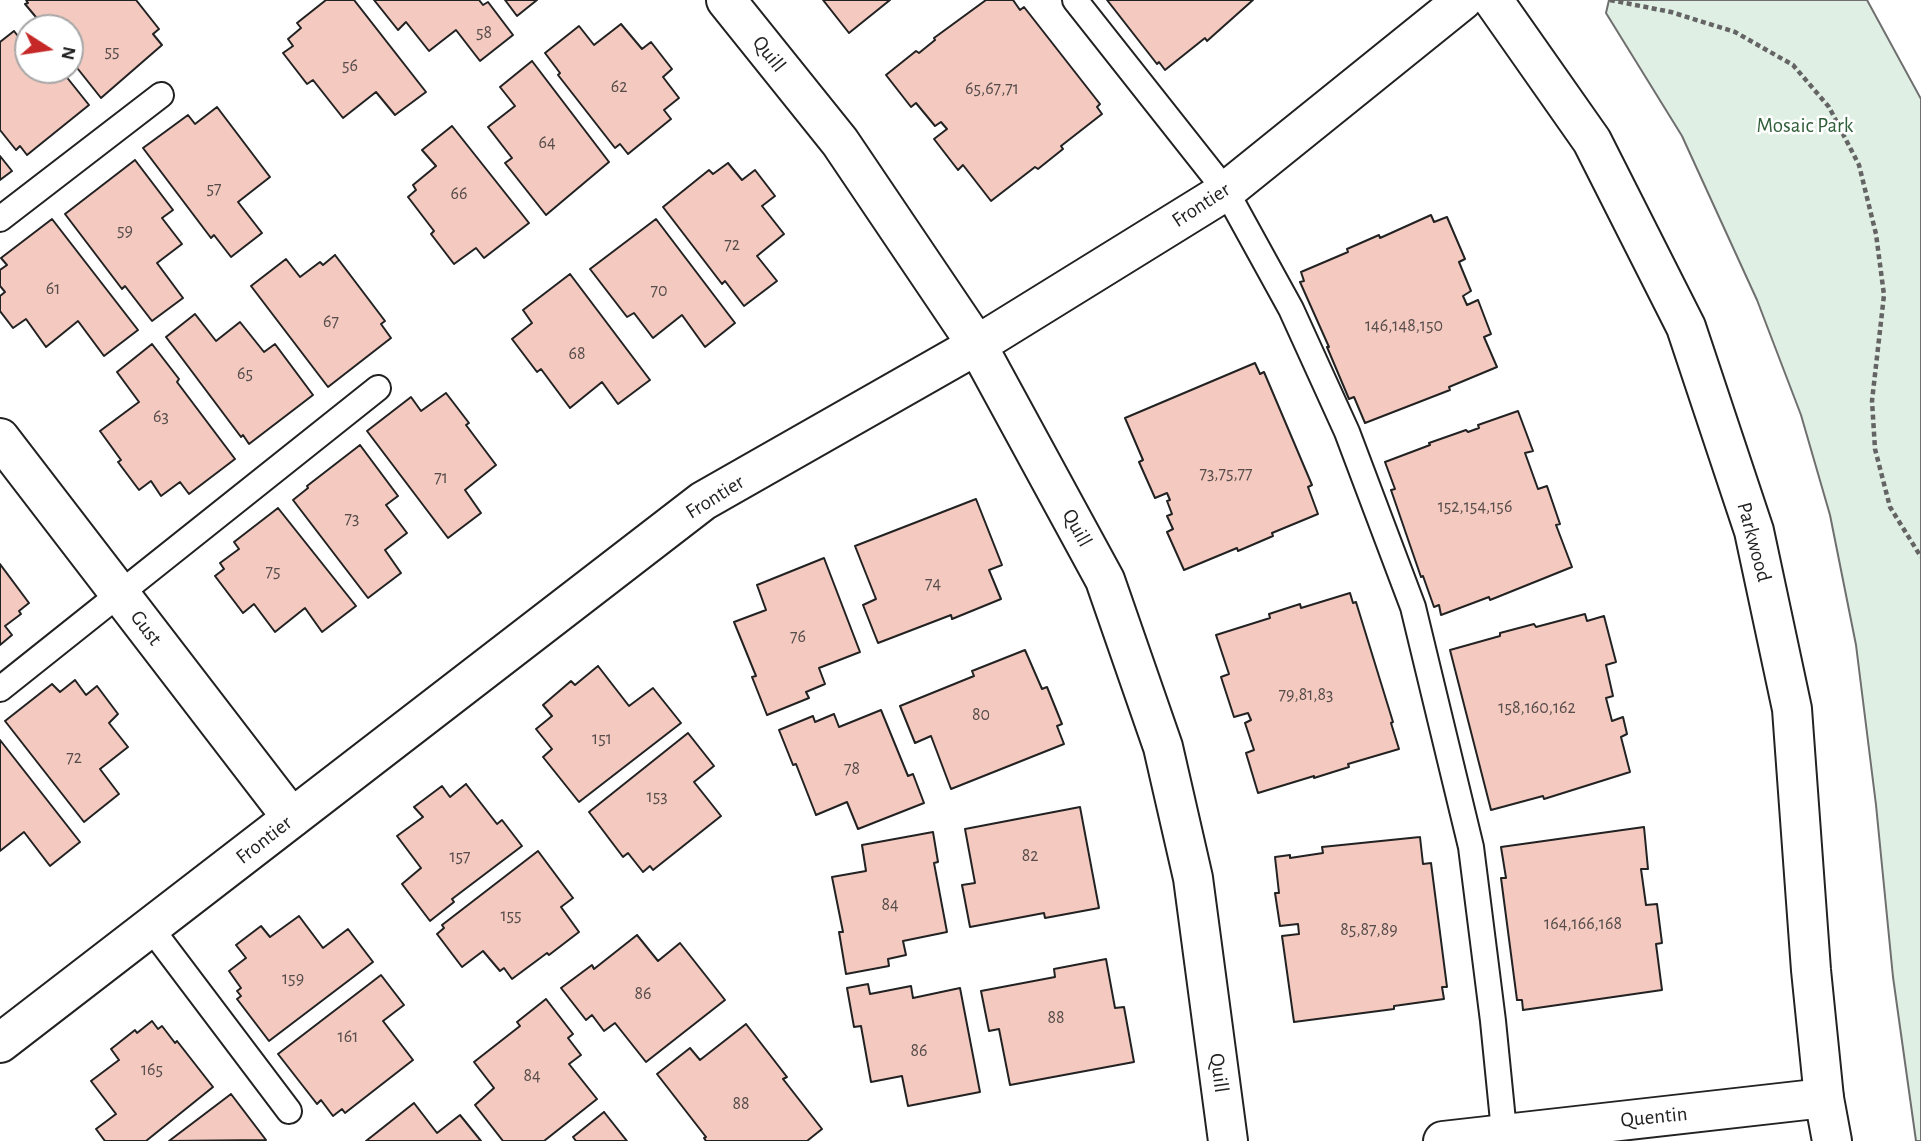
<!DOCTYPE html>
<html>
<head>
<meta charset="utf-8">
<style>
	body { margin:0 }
	#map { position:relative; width:1921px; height:1141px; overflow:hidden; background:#fff; font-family:"Alegreya Sans",sans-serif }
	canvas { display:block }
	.north { position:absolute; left:14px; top:14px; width:70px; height:70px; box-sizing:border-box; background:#fff; border:2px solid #a7a7a7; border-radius:50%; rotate:102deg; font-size:19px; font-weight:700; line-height:28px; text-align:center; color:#222 }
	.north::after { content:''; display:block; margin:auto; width:24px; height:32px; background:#c62828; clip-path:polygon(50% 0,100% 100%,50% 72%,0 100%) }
</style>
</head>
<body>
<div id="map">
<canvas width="1921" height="1141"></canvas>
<div class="north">N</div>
</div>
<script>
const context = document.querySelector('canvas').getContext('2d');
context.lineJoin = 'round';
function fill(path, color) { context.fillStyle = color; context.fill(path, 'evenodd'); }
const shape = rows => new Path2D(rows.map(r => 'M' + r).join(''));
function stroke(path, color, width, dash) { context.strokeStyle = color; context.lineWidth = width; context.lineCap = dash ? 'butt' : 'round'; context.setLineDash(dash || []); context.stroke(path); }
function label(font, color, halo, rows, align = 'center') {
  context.font = font + ' "Alegreya Sans",sans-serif'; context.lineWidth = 5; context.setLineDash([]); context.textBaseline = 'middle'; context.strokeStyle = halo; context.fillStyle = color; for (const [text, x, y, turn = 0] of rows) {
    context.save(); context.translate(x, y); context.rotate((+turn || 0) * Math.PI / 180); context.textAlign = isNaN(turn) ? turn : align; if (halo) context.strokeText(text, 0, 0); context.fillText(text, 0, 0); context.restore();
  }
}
const green = shape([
	[1609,0,1867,0,1921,99,1921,1141,1916,1141,1893,977,1876,805,1856,645,1830,515,1801,415,1757,300,1682,136,1606,13,1609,0]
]);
const building = shape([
	[26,0,136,0,159,29,153,34,162,45,101,98,70,59,70,28,45,28,25,4,28,3,26,0],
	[326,0,354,0,426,92,395,115,376,92,343,118,313,80,307,84,283,53,293,46,288,39,301,28,297,23,326,0],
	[374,0,479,0,483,5,488,2,513,35,480,61,456,30,429,51,406,22,398,30,374,0],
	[505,0,537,0,517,16,505,0],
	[823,0,890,0,849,33,823,0],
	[986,0,1013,0,1020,10,1024,7,1100,104,1097,107,1102,114,1061,146,1063,149,1038,169,1035,167,991,201,963,165,958,170,934,139,947,129,941,122,935,126,916,103,911,107,886,75,916,51,919,53,935,40,934,38,986,0],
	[1107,0,1253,0,1207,41,1205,38,1165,70,1159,62,1157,64,1107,0],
	[621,24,642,49,651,42,672,69,663,77,679,98,664,110,671,119,628,154,620,144,615,148,558,75,560,73,545,53,579,26,594,45,621,24],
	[14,31,28,49,28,70,61,70,89,105,27,155,20,146,16,150,0,130,0,42,14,31],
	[532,61,609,162,546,215,505,163,512,158,488,127,515,106,500,87,532,61],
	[217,107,270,177,238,202,262,233,231,257,214,235,211,238,143,148,188,115,195,124,217,107],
	[452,126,529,223,484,258,476,248,454,264,431,234,434,231,408,197,416,190,413,185,436,166,422,150,452,126],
	[0,156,12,171,0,180,0,156],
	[135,160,173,210,162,218,182,244,157,263,183,298,152,321,125,286,122,289,65,214,135,160],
	[728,163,742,180,755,170,775,196,762,206,784,234,757,256,777,281,744,306,725,281,722,284,663,207,709,170,713,174,728,163],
	[1431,215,1434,222,1447,217,1465,259,1459,262,1471,291,1463,296,1467,305,1478,300,1491,334,1484,337,1497,367,1449,387,1450,390,1365,423,1354,397,1349,399,1327,347,1329,347,1300,282,1304,281,1301,272,1348,252,1347,249,1379,235,1380,238,1431,215],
	[52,219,138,330,104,356,78,321,46,347,26,319,13,328,0,311,0,296,5,292,0,286,0,270,7,265,1,258,52,219],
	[656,219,735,323,705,347,682,315,653,338,634,313,627,317,590,269,656,219],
	[335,255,385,321,381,324,391,338,328,387,251,286,286,259,300,277,320,262,323,265,335,255],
	[570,274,650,380,618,404,602,382,570,408,541,369,537,372,512,339,532,323,523,310,570,274],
	[195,314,216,341,240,322,264,352,275,344,313,395,249,444,243,435,241,437,166,337,195,314],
	[152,344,179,379,177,382,235,459,189,494,180,482,161,496,151,481,139,490,118,462,121,460,100,431,139,402,117,372,152,344],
	[1255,363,1260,374,1264,372,1312,485,1308,487,1318,514,1272,533,1273,536,1238,551,1237,548,1184,570,1167,532,1173,529,1167,516,1172,514,1167,501,1170,500,1167,493,1155,498,1139,462,1143,460,1125,418,1255,363],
	[446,393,469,423,466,425,496,465,465,490,481,513,448,538,367,431,411,397,421,411,446,393],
	[1518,411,1533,451,1525,453,1538,489,1547,486,1560,524,1556,525,1572,567,1490,600,1489,597,1441,615,1439,605,1434,607,1423,576,1421,577,1391,490,1395,489,1385,462,1430,445,1429,443,1466,430,1468,432,1479,428,1478,425,1518,411],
	[360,445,398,496,386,505,407,533,385,550,401,573,368,598,293,500,308,488,307,486,360,445],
	[976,499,1002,565,989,570,1001,599,952,619,951,615,878,643,863,605,876,599,855,546,976,499],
	[278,508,356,606,322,632,305,608,275,632,254,604,243,613,215,576,224,569,220,563,239,549,234,542,278,508],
	[824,558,860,652,819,668,825,684,806,692,809,698,767,715,752,677,756,676,734,622,766,610,757,585,824,558],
	[0,564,29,603,19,611,21,614,5,626,12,635,0,645,0,564],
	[1350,593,1353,603,1356,602,1393,722,1391,723,1399,749,1348,764,1349,767,1314,778,1314,776,1258,793,1246,753,1254,750,1245,723,1251,720,1248,713,1234,717,1221,677,1229,674,1216,635,1270,618,1269,614,1300,604,1301,608,1350,593],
	[1585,614,1587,621,1604,616,1616,662,1606,665,1613,696,1606,698,1612,721,1623,717,1627,734,1621,737,1630,772,1544,799,1543,796,1491,810,1450,650,1500,636,1500,633,1534,624,1536,627,1585,614],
	[1025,650,1042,689,1047,687,1062,724,1057,726,1064,744,951,789,931,736,915,743,900,706,974,676,972,671,1025,650],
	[598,666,629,706,653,688,681,723,579,802,543,757,552,749,536,729,552,716,543,705,571,681,575,685,598,666],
	[75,680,86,695,97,686,118,714,109,723,128,747,100,769,119,794,84,822,5,721,52,684,60,692,75,680],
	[881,710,908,776,913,774,924,803,858,829,847,802,816,815,796,764,793,765,779,730,813,716,815,722,834,714,839,727,881,710],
	[688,733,714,766,694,782,721,816,653,870,650,866,643,872,628,853,623,857,589,812,688,733],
	[0,740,80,842,50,866,24,832,0,851,0,740],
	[466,784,497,824,502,820,522,846,452,899,454,902,430,921,402,884,421,868,397,836,423,817,414,807,442,786,450,797,466,784],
	[1080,807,1099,908,1045,918,1044,913,970,927,962,885,975,883,965,829,1080,807],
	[1644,827,1648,869,1641,869,1646,905,1657,904,1662,943,1656,944,1662,990,1523,1010,1522,1000,1517,1000,1501,878,1506,878,1501,847,1644,827],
	[933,832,938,862,934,863,947,932,903,941,906,955,888,959,889,966,846,974,839,932,843,932,832,877,866,871,862,845,933,832],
	[1420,837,1423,864,1431,863,1447,987,1442,987,1444,999,1394,1006,1394,1009,1294,1022,1282,936,1299,934,1298,924,1280,926,1275,893,1279,893,1275,857,1290,855,1290,858,1323,853,1322,847,1420,837],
	[538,851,573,898,561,907,579,932,549,955,547,953,512,979,504,968,500,971,483,951,462,967,437,934,444,928,442,925,538,851],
	[299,916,323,948,348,929,373,962,269,1041,237,999,241,996,237,991,241,988,229,971,246,958,236,945,261,926,270,937,299,916],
	[637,935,658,961,680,943,725,1000,646,1062,615,1023,604,1031,592,1015,586,1020,561,988,592,965,594,969,637,935],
	[1106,959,1115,1008,1124,1007,1134,1062,1010,1085,999,1029,989,1031,981,991,1055,977,1054,969,1106,959],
	[381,975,404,1005,383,1021,413,1060,345,1113,342,1109,333,1116,321,1100,317,1104,278,1054,381,975],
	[868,984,870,994,911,986,913,998,960,988,980,1092,908,1106,902,1076,871,1082,861,1026,854,1027,847,988,868,984],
	[546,999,573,1034,568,1038,581,1055,569,1064,597,1099,544,1141,503,1141,475,1105,494,1088,474,1062,520,1026,517,1022,546,999],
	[152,1021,158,1029,162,1026,175,1043,177,1041,213,1087,146,1141,105,1141,96,1129,116,1114,91,1081,119,1060,111,1049,135,1030,137,1033,152,1021],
	[746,1024,787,1077,783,1079,822,1129,807,1141,706,1141,704,1138,706,1137,657,1074,690,1048,700,1060,746,1024],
	[231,1094,266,1140,169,1141,231,1094],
	[414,1103,437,1133,460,1115,481,1141,366,1141,414,1103],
	[604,1112,627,1141,576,1141,573,1137,604,1112]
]);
const path = shape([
	[1610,0,1671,12,1735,32,1793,65,1829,107,1859,165,1876,234,1884,295,1872,401,1875,449,1890,507,1921,557]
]);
const service = shape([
	[1075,0,1226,191,1291,309,1347,432,1413,607,1471,847,1493,1021,1505,1141],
	[0,219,161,95],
	[0,689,378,388],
	[150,927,289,1111]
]);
const minor = shape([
	[726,0,840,142,977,345,1105,580,1163,747,1193,878,1228,1141],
	[0,438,292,818],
	[0,1043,703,501,977,345,1226,191,1463,0],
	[1443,1141,1824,1098]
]);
const tertiary = shape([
	[1493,0,1592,141,1686,327,1754,531,1792,709,1811,970,1824,1098,1832,1141]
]);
const numberNames = [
	["58",484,33],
	["55",112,52],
	["56",350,66],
	["62",619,87],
	["65,67,71",992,89],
	["64",547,143],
	["57",214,189],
	["66",459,194],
	["59",125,231],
	["72",732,245],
	["61",53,289],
	["70",659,291],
	["67",331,322],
	["146,148,150",1404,326],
	["68",577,354],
	["65",245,374],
	["63",161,417],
	["73,75,77",1226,474],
	["71",441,478],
	["152,154,156",1475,507],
	["73",352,519],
	["75",273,572],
	["74",933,584],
	["76",798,637],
	["79,81,83",1306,695],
	["158,160,162",1537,708],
	["80",981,715],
	["151",602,739],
	["72",74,758],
	["78",852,769],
	["153",657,797],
	["82",1030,856],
	["157",460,857],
	["84",890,905],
	["155",511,916],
	["164,166,168",1583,924],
	["85,87,89",1369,930],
	["159",293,979],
	["86",643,994],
	["88",1056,1018],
	["161",348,1037],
	["86",919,1051],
	["165",152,1070],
	["84",532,1076],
	["88",741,1104]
];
const streetNames = [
	["Quill",769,54,51],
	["Frontier",1201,205,-33],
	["Frontier",715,497,-32],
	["Quill",1077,528,61],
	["Parkwood",1754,542,75],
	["Gust",146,628,53],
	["Frontier",264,840,-38],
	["Quill",1219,1073,82],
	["Quentin",1654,1117,-6]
];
const parkNames = [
	["Mosaic Park",1805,126]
];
fill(green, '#e0efe3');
stroke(green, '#6f6f6f', 2);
fill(building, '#f3c9c0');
stroke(building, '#222', 2);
stroke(service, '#222', 28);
stroke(minor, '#222', 42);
stroke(tertiary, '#222', 42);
stroke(path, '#646464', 4.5, [5, 3.5]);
stroke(service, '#fff', 24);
stroke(minor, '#fff', 38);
stroke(tertiary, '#fff', 38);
label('18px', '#564c4a', null, numberNames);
label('21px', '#222', '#fff', streetNames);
label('21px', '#2f5e38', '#fff', parkNames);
</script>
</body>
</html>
